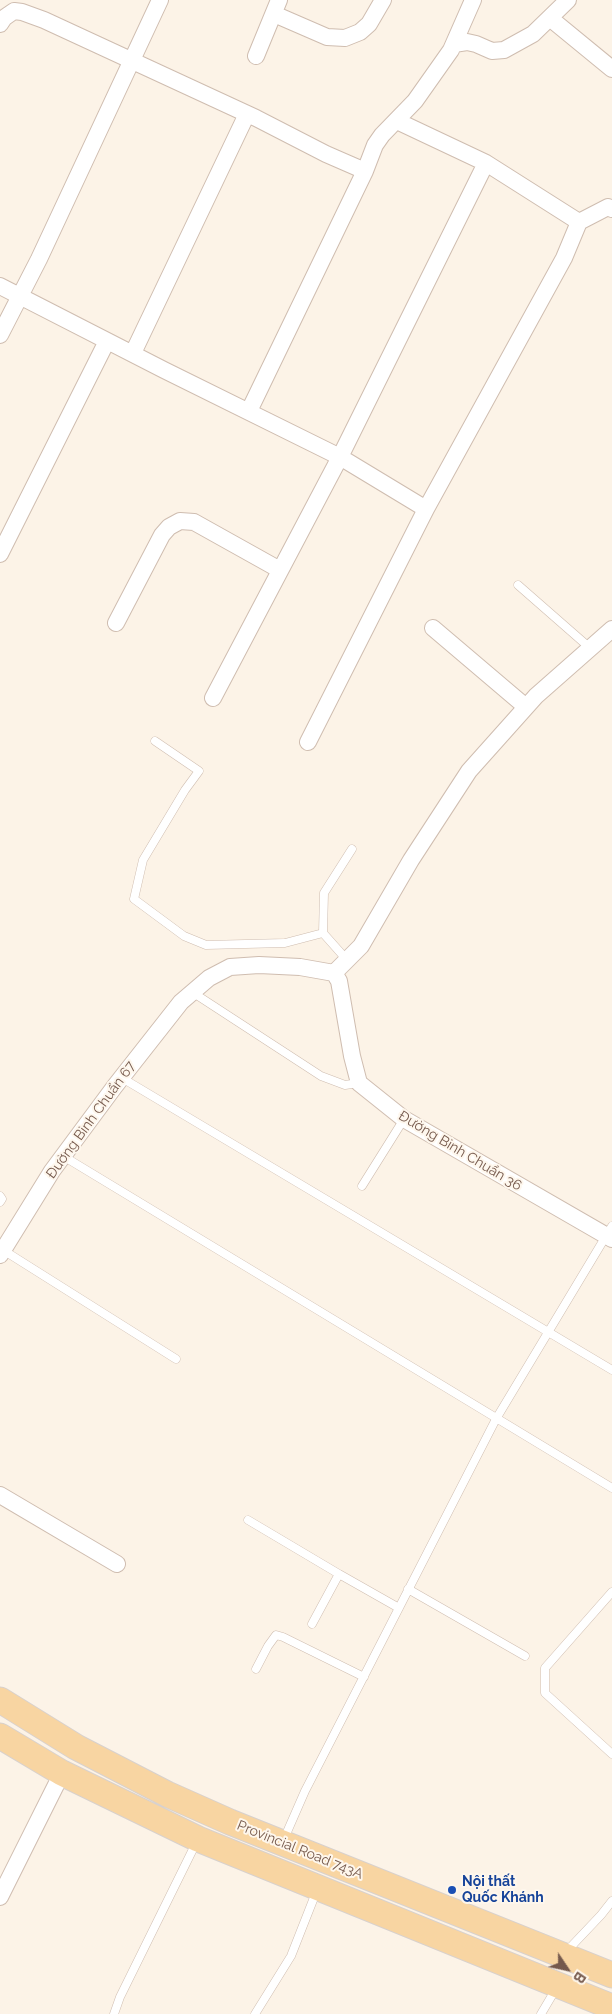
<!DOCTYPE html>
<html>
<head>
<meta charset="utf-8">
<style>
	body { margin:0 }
	#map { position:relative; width:612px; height:2014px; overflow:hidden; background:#fcf3e7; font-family:Raleway,sans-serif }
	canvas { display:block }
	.north { position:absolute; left:542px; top:1944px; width:50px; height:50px; -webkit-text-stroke:4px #fef7ed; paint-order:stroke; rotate:124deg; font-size:14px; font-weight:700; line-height:20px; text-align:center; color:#75594c }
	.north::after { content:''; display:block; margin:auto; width:18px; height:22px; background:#75594c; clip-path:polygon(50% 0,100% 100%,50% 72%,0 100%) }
</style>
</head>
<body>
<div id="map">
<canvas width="612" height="2014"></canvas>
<div class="north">B</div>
</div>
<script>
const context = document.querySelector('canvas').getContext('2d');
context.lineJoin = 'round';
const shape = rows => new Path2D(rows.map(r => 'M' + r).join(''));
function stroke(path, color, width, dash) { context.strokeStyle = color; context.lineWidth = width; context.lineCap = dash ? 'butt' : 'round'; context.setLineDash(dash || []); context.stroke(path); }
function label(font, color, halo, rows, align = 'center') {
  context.font = font + ' Raleway,sans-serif'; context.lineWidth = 4; context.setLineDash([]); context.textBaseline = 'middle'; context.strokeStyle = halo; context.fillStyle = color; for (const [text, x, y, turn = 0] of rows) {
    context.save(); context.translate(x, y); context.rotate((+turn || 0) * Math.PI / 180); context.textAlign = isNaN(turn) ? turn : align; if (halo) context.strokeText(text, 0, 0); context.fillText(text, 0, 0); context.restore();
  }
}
const service = shape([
	[518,585,590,648],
	[155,741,199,771,185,790,143,860,134,899,184,936,206,945,285,943,323,933,347,960],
	[323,933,324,893,352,849],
	[192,992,321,1076,345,1085,359,1083],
	[122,1078,612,1370],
	[63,1156,612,1488],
	[362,1186,404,1119],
	[0,1196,2,1199,0,1202],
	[3,1250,176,1359],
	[248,1520,339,1574],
	[408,1589,525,1656],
	[612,1592,545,1668,545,1693,612,1754],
	[312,1624,339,1574,399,1608],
	[256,1669,268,1646,276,1635,283,1637,364,1677],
	[284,1839,305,1791,496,1419,612,1226],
	[565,1953,601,1915,612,1901],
	[114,2014,120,1997,197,1841],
	[255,2014,291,1956,317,1890],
	[541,2014,557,1987]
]);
const minor = shape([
	[274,14,327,37,345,38,360,32,369,24,383,0],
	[551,19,612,69],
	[0,24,4,18,14,11,22,12,44,20,256,118,326,154,365,171,375,145,382,135,415,101,451,50,473,0],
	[454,44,467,42,476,44,492,51,504,50,533,34,568,0],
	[256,56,279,0],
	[579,222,608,207,612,209],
	[0,286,164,370,340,457,426,509,564,258,579,222,486,163,397,121],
	[0,335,39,259,160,0],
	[133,353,247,114],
	[249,411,365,171],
	[0,554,107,341],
	[116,623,162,535,169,527,180,521,194,522,280,570],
	[433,628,526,707],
	[213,698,340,457,486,163],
	[308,742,426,509],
	[334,973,361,946,411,860,469,771,536,696,612,629],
	[0,1255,52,1171,115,1086,181,1002,209,978,230,967,259,965,300,967,334,973,339,981,352,1056,359,1083,404,1119,612,1239],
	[0,1495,117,1564],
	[0,1897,62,1773]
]);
const primary = shape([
	[0,1700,76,1747,167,1794,230,1822,612,1975],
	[0,1736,62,1773,198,1839,612,2007]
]);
const markers = [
	[452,1890,5,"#1a4fb4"]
];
const streetNames = [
	["Đường Bình Chuẩn 67",91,1120,-54],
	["Đường Bình Chuẩn 36",460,1151,31],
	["Provincial Road 743A",300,1850,22]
];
const transitNames = [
	["Nội thất",462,1882],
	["Quốc Khánh",462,1898]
];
stroke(service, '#cfbdb0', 9);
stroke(minor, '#cfbdb0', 18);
stroke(primary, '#d8d1cd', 27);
stroke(service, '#fff', 8);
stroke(minor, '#fff', 16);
stroke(primary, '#f8d5a2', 25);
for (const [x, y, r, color] of markers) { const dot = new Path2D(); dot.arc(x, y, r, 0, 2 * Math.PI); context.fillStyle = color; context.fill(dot); stroke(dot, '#fef7ed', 2); }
label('14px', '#75594c', '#fef7ed', streetNames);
label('bold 14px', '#164399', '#fef7ed', transitNames, 'left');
</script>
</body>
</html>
